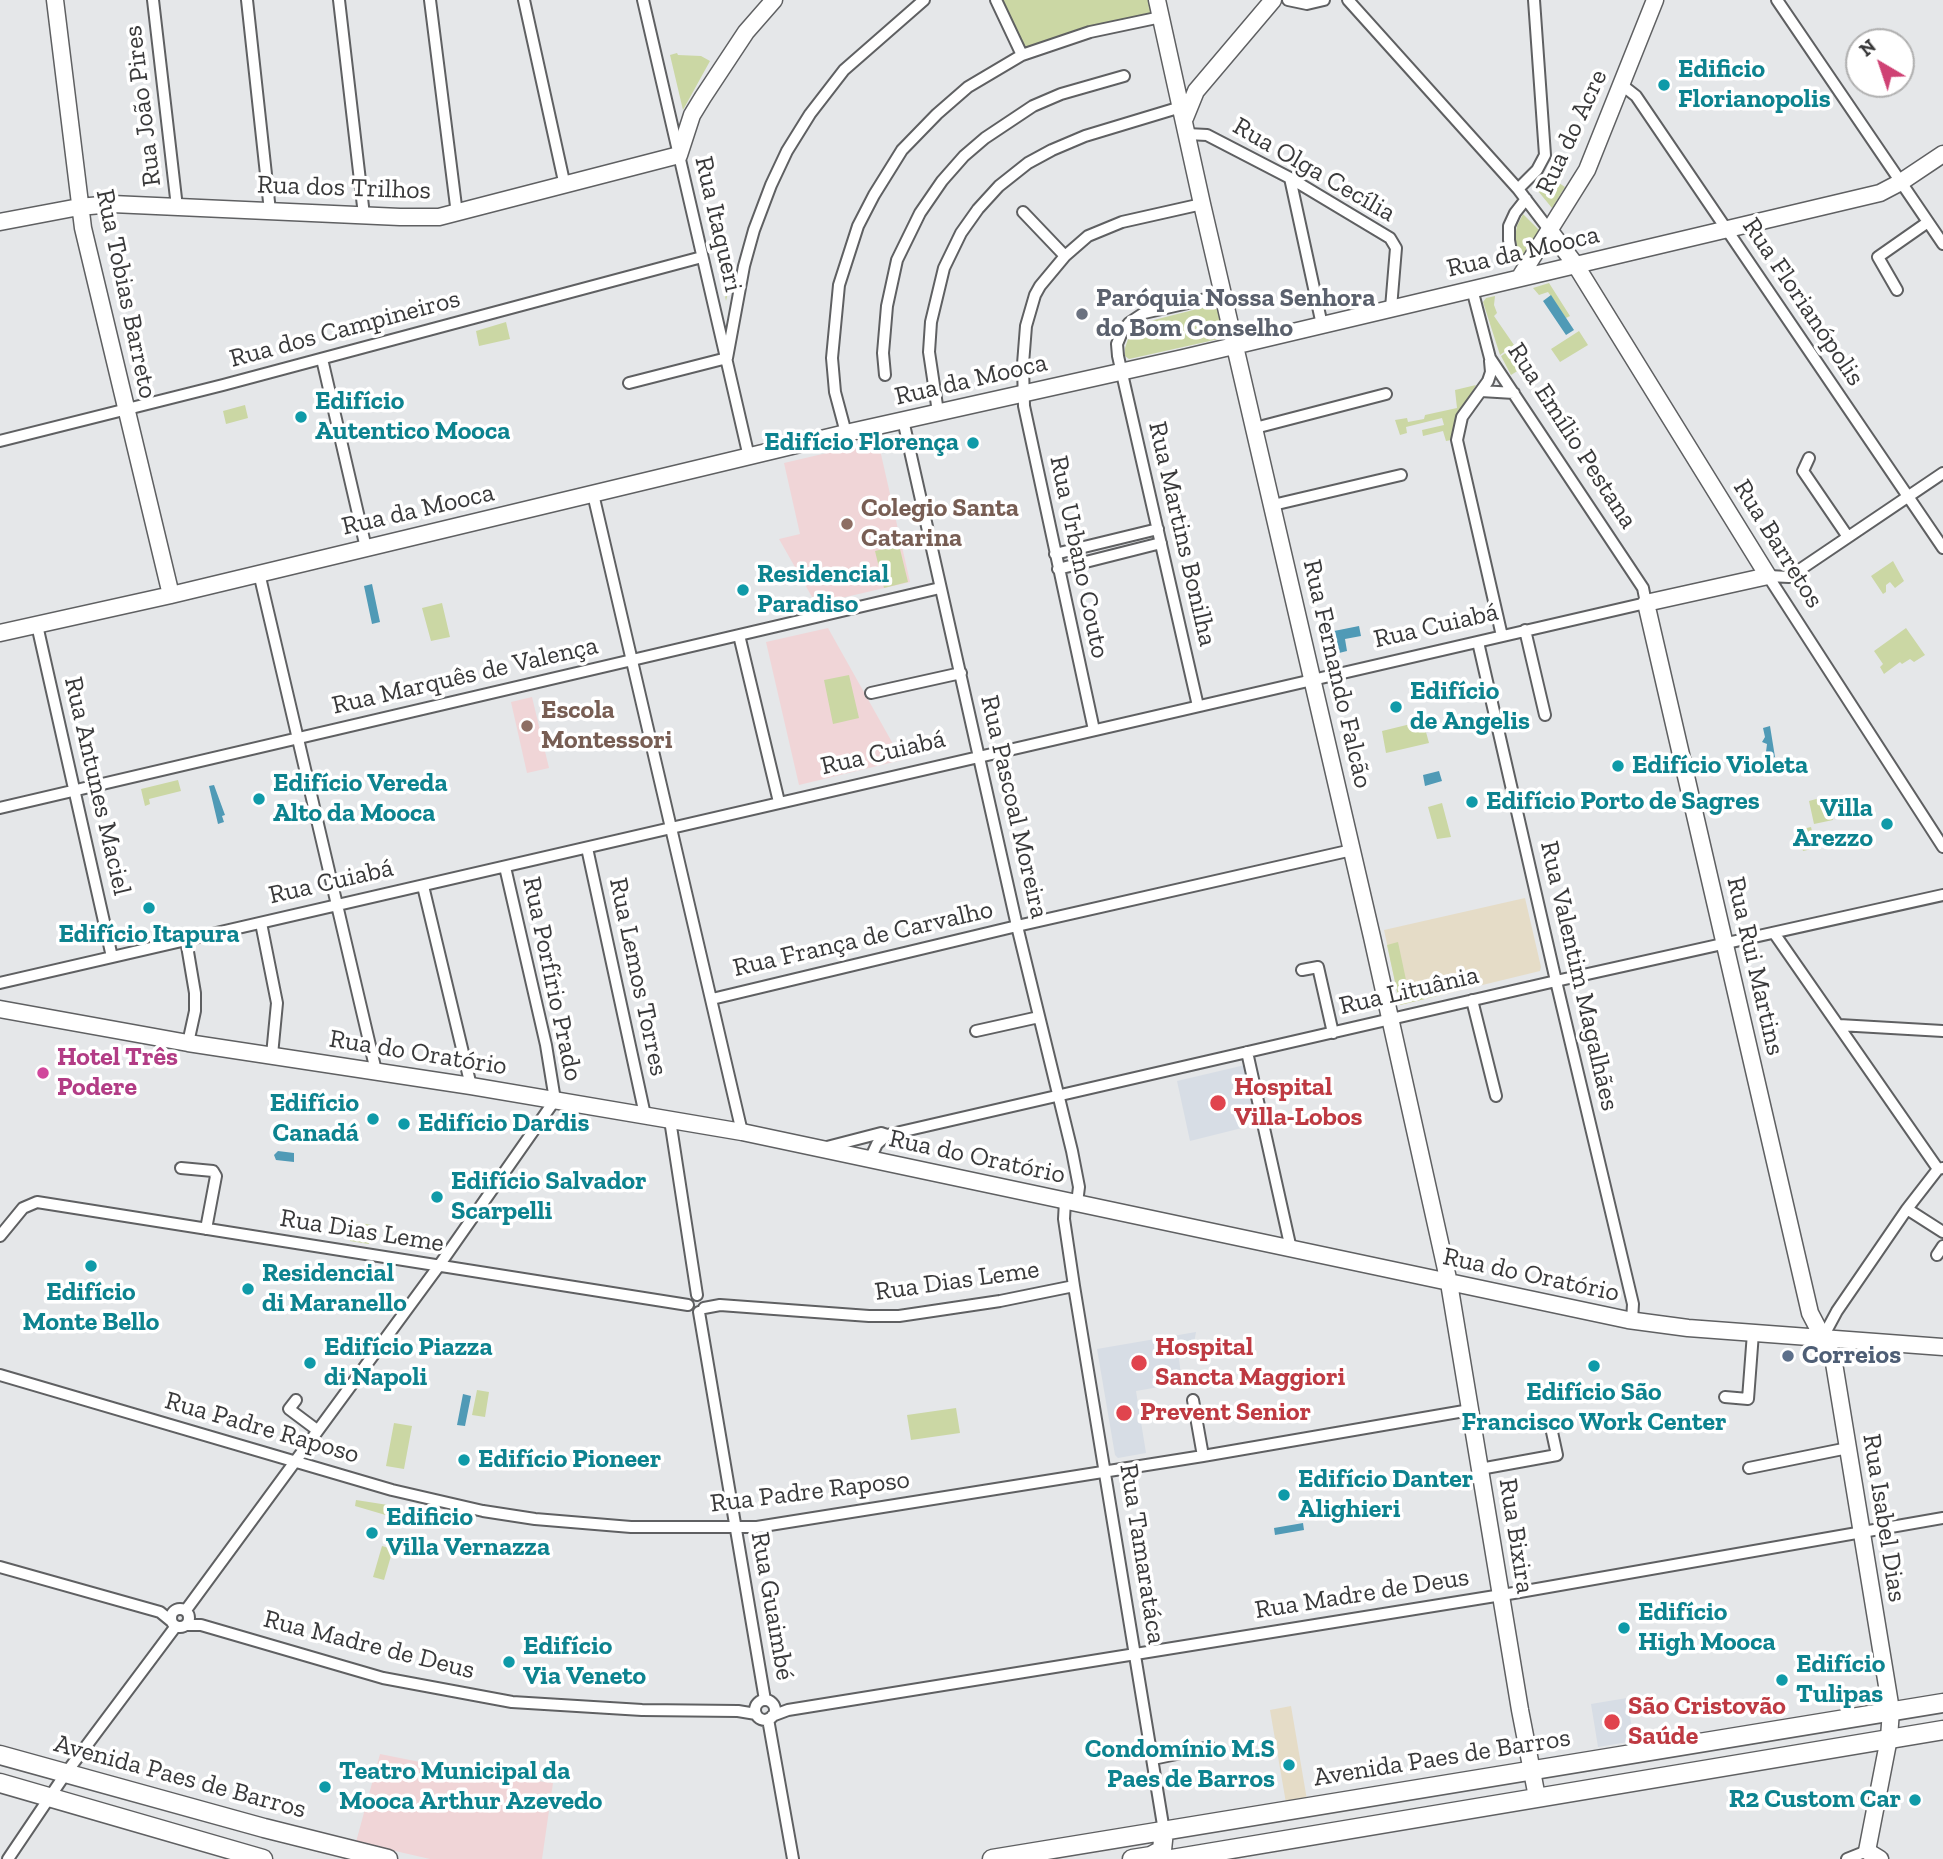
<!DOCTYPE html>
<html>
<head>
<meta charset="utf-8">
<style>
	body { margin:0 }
	#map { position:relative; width:1943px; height:1859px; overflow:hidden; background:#e5e7e9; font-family:"Zilla Slab",serif }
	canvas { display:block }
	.north { position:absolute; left:1845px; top:28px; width:70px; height:70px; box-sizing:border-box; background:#fff; border:2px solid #b0b0b0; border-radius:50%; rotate:321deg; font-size:19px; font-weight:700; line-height:28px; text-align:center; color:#39393a }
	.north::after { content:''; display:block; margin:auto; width:24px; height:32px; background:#cf4274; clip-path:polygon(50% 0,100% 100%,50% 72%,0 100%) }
</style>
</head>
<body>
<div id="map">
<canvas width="1943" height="1859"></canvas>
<div class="north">N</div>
</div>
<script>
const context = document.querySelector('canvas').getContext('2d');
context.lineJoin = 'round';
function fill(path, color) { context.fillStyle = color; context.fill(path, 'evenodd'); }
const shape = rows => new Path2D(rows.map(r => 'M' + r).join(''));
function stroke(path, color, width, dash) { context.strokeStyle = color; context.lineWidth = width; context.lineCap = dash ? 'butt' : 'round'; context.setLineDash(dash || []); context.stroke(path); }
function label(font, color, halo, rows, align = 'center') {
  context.font = font + ' "Zilla Slab",serif'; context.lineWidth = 7; context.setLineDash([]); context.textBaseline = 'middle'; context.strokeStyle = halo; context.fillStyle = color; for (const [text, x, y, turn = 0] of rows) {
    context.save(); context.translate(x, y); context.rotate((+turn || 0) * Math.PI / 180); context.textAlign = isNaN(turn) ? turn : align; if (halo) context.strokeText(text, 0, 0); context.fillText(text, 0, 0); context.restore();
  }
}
const commercial = shape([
	[1525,898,1541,967,1540,971,1400,1005,1384,930],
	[1291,1706,1307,1800,1286,1803,1270,1710]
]);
const built = shape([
	[1245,1065,1258,1124,1190,1141,1177,1081],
	[1196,1332,1193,1349,1182,1351,1183,1358,1179,1359,1182,1383,1136,1391,1146,1453,1118,1458,1115,1455,1097,1349],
	[1627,1698,1634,1741,1598,1747,1591,1704]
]);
const education = shape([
	[878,441,910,582,816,604,779,539,800,534,784,463],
	[828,628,902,760,799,785,766,642],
	[532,697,549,768,527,773,511,702],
	[380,1754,475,1773,553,1783,542,1859,430,1859,356,1842]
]);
const green = shape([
	[998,0,1157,0,1161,17,1022,55],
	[677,53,678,55,701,56,710,61,683,110,670,55],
	[1556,166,1556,181,1565,187,1552,208,1538,191,1540,182],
	[1523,214,1542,233,1525,256,1519,255,1515,237,1517,226],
	[721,265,734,268,726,301,719,267],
	[1549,283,1570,316,1566,318,1548,292,1539,295,1533,288],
	[1495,296,1494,305,1497,313,1494,316,1514,345,1500,355,1483,302,1486,298],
	[1209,306,1218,310,1224,334,1219,339,1129,359,1125,356,1125,348,1130,333,1142,323],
	[506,322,510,339,479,346,476,331],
	[1579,331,1588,345,1560,362,1551,349],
	[1510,350,1517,359,1527,360,1530,363,1511,375,1501,356],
	[1476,385,1460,413,1451,440,1446,441,1443,431,1423,436,1422,430,1444,425,1442,418,1406,427,1407,433,1400,435,1395,420,1407,418,1408,422,1424,419,1425,415,1457,408,1455,390],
	[245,405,248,418,226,424,223,411],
	[899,545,908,582,884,588,875,551],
	[1893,561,1904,581,1895,588,1890,582,1886,585,1886,592,1883,594,1871,576],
	[442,603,450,637,431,641,422,608],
	[1906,628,1925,655,1914,662,1910,659,1902,664,1900,662,1884,674,1880,667,1883,664,1874,651],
	[849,675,859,718,833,724,824,680],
	[1423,721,1429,743,1386,753,1382,731],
	[178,780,181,791,149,799,150,804,145,806,141,789],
	[1827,796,1833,820,1814,824,1809,801],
	[1442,803,1451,837,1437,839,1428,807],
	[1811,827,1816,848,1803,851,1798,830],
	[1398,942,1409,994,1439,987,1441,995,1400,1005,1387,945],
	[353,1222,372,1225,369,1244,350,1241],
	[477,1390,489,1392,485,1417,472,1415],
	[956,1408,960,1433,911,1440,907,1415],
	[394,1423,412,1426,404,1469,386,1466],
	[356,1500,388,1505,391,1508,389,1516,355,1506],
	[382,1546,393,1549,384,1580,373,1577]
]);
const water = shape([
	[1551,295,1574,330,1566,335,1543,301],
	[372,584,380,622,372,624,364,586],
	[1359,626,1361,636,1345,639,1347,651,1339,653,1334,631],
	[1770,726,1775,757,1770,759,1766,752,1767,744,1762,742,1765,737,1763,728],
	[1439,771,1442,781,1425,786,1423,775],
	[214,785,225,815,222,816,224,822,218,824,209,786],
	[278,1151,294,1153,294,1162,276,1160,274,1155],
	[463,1394,471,1396,465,1426,457,1425],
	[1303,1523,1304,1530,1275,1535,1274,1528]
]);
const street = shape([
	[153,0,177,207],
	[247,0,270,211],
	[339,0,364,215],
	[430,0,457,214],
	[524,0,565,186],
	[643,0,749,457],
	[996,0,1022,55],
	[1288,0,1307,4,1324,0],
	[1348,0,1518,189,1550,231],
	[1777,0,1943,244],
	[1622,85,1636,96,1943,548],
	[1187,134,1207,135,1290,178,1390,238,1396,248,1391,308],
	[1290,178,1322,325],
	[1518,189,1537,170,1545,155,1534,0],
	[1023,212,1065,256],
	[1512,257,1509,240,1509,226,1515,213,1526,199],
	[1897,290,1878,257,1928,222],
	[322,359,366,548],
	[1490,361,1491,372,1488,381,1462,417,1457,440,1502,636],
	[885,375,883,353,887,306,897,260,920,213,942,181,964,156,985,138,1033,106,1061,94,1124,76],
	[629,383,727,358,744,266,754,230,771,185,787,151,810,114,844,70,924,0],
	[1481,391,1514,393],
	[938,412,929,352,931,322,944,268,961,233,978,209,999,186,1028,163,1052,150,1085,136,1181,107],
	[903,420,1017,926,1072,1151,1079,1187,1077,1203],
	[1255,428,1386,394],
	[846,433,835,392,832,358,839,285,858,226,874,195,902,150,937,114,968,87,1022,55,1090,32,1161,17],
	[0,441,223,385,702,257],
	[1809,458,1803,471,1848,537],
	[593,494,742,1132],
	[1273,505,1401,475],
	[1055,554,1158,529],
	[1058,569,1161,543],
	[259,573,376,1071],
	[1768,576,1943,847],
	[1768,576,1789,577,1943,473],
	[37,625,112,957],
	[1525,630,1545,715],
	[739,635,779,802],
	[1478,642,1556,981,1633,1304,1632,1321],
	[871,693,961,673],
	[1198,706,1118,356,1117,344,1122,332,1129,323,1144,313,1223,295],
	[1094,730,1024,406,1023,364,1026,326,1035,295,1040,286,1065,256,1088,236,1122,222,1202,204],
	[0,808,940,588],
	[587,848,645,1115],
	[423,886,471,1086],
	[261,923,277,1003,272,1055],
	[1774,933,1938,1169],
	[186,940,195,993,195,1011,188,1043],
	[1302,970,1318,967,1333,1033],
	[0,983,1646,603,1643,588,1490,358,1472,289],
	[712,999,1017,926,1352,850],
	[1472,1000,1496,1096],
	[1839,1025,1943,1031],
	[976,1031,1039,1017],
	[1247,1052,1291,1249],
	[670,1120,697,1295],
	[823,1148,881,1133,887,1135,900,1132,1556,981,1943,895],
	[870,1159,877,1144,887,1135],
	[181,1168,213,1171,216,1176,206,1229],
	[1065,1201,1064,1219,1074,1286,1164,1831],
	[1907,1209,1943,1232],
	[0,1236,23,1208,37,1202,688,1305],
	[1937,1255,1943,1246],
	[704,1308,720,1305,869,1316,899,1316,1000,1301,1074,1286],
	[699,1312,765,1700],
	[1823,1337,1837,1311,1907,1209,1938,1169,1943,1168],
	[0,1375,392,1490,483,1511,535,1519,631,1527,757,1527,1203,1456,1470,1410],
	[1725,1397,1748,1399,1753,1333],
	[296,1400,289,1409,317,1430],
	[1193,1400,1203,1456],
	[1749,1468,1848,1448],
	[1480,1469,1557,1455,1552,1432],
	[0,1567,160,1612,171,1621],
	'171 1618a9 9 0 1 1 18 0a9 9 0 1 1-18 0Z',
	[186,1610,438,1267,555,1100,546,1045,505,867],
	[186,1625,201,1625,383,1678,512,1702,642,1710,738,1711,756,1714],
	'755 1710a10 10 0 1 1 20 0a10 10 0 1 1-20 0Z',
	[772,1716,788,1710,1514,1593,1943,1518],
	[768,1719,793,1859],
	[1153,1759,1210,1747],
	[8,1859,66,1773,176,1626],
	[1847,1859,1867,1851]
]);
const secondary = shape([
	[55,0,83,228,171,595],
	[1157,0,1202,204,1372,937,1449,1283,1520,1710,1537,1797],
	[1185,118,1196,91,1273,0],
	[0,222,79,207,112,204,400,217,439,217,679,155,692,115,703,97,746,32,774,0],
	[1550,231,1575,264,1768,576,1646,603,1810,1313,1833,1357,1891,1710,1889,1738,1867,1851,1880,1859],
	[1520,277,1587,170,1655,0],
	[0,633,171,595,846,433,1183,358,1880,193,1901,182,1943,154],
	[0,1009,188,1043,471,1086,742,1132,1628,1320,1688,1328,1943,1347]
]);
const primary = shape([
	[0,1755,264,1828,388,1859],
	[0,1783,263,1859],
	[992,1859,1943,1703],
	[1132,1859,1151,1856,1162,1850,1164,1831],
	[1172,1859,1943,1730]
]);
const markers = [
	[1664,85,7,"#0f9aa8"],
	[1082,314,7,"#6b7280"],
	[301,417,7,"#0f9aa8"],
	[973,443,7,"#0f9aa8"],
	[847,524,7,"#8d6e63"],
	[743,590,7,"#0f9aa8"],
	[1396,707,7,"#0f9aa8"],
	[527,726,7,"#8d6e63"],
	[1618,766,7,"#0f9aa8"],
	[259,799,7,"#0f9aa8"],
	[1472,802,7,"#0f9aa8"],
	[1887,824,7,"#0f9aa8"],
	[149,908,7,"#0f9aa8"],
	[43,1073,7,"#d1479c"],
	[1218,1103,9,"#e0444e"],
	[373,1119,7,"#0f9aa8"],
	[404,1124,7,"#0f9aa8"],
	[437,1197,7,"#0f9aa8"],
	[91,1266,7,"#0f9aa8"],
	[248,1289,7,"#0f9aa8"],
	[1788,1356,7,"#5c6f8a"],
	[310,1363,7,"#0f9aa8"],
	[1139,1363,9,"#e0444e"],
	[1594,1366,7,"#0f9aa8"],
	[1124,1413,9,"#e0444e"],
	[464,1460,7,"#0f9aa8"],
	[1284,1495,7,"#0f9aa8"],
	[372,1533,7,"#0f9aa8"],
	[1624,1628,7,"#0f9aa8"],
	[509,1662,7,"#0f9aa8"],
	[1782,1680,7,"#0f9aa8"],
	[1612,1722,9,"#e0444e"],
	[1289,1765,7,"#0f9aa8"],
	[325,1787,7,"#0f9aa8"],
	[1915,1800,7,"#0f9aa8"]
];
const cultureNames = [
	["Edificio",1678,70],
	["Florianopolis",1678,100],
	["Edifício",315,402],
	["Autentico Mooca",315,432],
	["Edifício Florença",959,443,"right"],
	["Residencial",757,575],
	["Paradiso",757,605],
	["Edifício",1410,692],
	["de Angelis",1410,722],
	["Edifício Violeta",1632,766],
	["Edifício Vereda",273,784],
	["Alto da Mooca",273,814],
	["Edifício Porto de Sagres",1486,802],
	["Villa",1873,809,"right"],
	["Arezzo",1873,839,"right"],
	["Edifício Itapura",149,935,"center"],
	["Edifício",359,1104,"right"],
	["Canadá",359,1134,"right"],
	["Edifício Dardis",418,1124],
	["Edifício Salvador",451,1182],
	["Scarpelli",451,1212],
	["Residencial",262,1274],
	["di Maranello",262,1304],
	["Edifício",91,1293,"center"],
	["Monte Bello",91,1323,"center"],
	["Edifício Piazza",324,1348],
	["di Napoli",324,1378],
	["Edifício São",1594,1393,"center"],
	["Francisco Work Center",1594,1423,"center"],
	["Edifício Pioneer",478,1460],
	["Edifício Danter",1298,1480],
	["Alighieri",1298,1510],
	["Edificio",386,1518],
	["Villa Vernazza",386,1548],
	["Edifício",1638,1613],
	["High Mooca",1638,1643],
	["Edifício",523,1647],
	["Via Veneto",523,1677],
	["Edifício",1796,1665],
	["Tulipas",1796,1695],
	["Condomínio M.S",1275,1750,"right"],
	["Paes de Barros",1275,1780,"right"],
	["Teatro Municipal da",339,1772],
	["Mooca Arthur Azevedo",339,1802],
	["R2 Custom Car",1901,1800,"right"]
];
const streetNames = [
	["Rua João Pires",143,106,-97],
	["Rua do Acre",1572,132,-65],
	["Rua Olga Cecília",1314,170,30],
	["Rua dos Trilhos",344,188,2],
	["Rua Itaqueri",718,224,77],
	["Rua da Mooca",1523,252,-13],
	["Rua Tobias Barreto",126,294,78],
	["Rua Florianópolis",1803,302,56],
	["Rua dos Campineiros",345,329,-15],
	["Rua da Mooca",971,380,-13],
	["Rua Emílio Pestana",1572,436,57],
	["Rua da Mooca",418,510,-13],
	["Rua Martins Bonilha",1182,534,77],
	["Rua Barretos",1778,544,58],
	["Rua Urbano Couto",1079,557,78],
	["Rua Cuiabá",1436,626,-13],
	["Rua Fernando Falcão",1337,674,77],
	["Rua Marquês de Valença",465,676,-13],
	["Rua Cuiabá",883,753,-13],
	["Rua Antunes Maciel",97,786,77],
	["Rua Pascoal Moreira",1014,807,77],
	["Rua Cuiabá",331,882,-13],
	["Rua França de Carvalho",863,939,-13],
	["Rua Rui Martins",1755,966,77],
	["Rua Valentim Magalhães",1579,976,77],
	["Rua Lemos Torres",638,977,78],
	["Rua Porfírio Prado",552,979,78],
	["Rua Lituânia",1409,991,-13],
	["Rua do Oratório",418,1053,9],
	["Rua do Oratório",977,1157,12],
	["Rua Dias Leme",362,1231,9],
	["Rua do Oratório",1531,1275,12],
	["Rua Dias Leme",957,1281,-8],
	["Rua Padre Raposo",262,1428,16],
	["Rua Padre Raposo",810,1492,-7],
	["Rua Isabel Dias",1884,1518,81],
	["Rua Bixira",1516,1536,81],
	["Rua Tamaratáca",1142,1554,81],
	["Rua Madre de Deus",1362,1594,-9],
	["Rua Guaimbé",772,1606,80],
	["Rua Madre de Deus",369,1645,14],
	["Avenida Paes de Barros",1442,1758,-9],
	["Avenida Paes de Barros",180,1777,15]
];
const worshipNames = [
	["Paróquia Nossa Senhora",1096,299],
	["do Bom Conselho",1096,329]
];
const educationNames = [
	["Colegio Santa",861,509],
	["Catarina",861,539],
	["Escola",541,711],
	["Montessori",541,741]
];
const hotelNames = [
	["Hotel Três",57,1058],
	["Podere",57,1088]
];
const healthNames = [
	["Hospital",1234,1088],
	["Villa-Lobos",1234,1118],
	["Hospital",1155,1348],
	["Sancta Maggiori",1155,1378],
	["Prevent Senior",1140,1413],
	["São Cristovão",1628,1707],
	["Saúde",1628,1737]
];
const serviceNames = [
	["Correios",1802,1356]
];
fill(commercial, '#e5dcc7');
fill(built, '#d7dde5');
fill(education, '#f0d5d7');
fill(green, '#cbd7a4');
fill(water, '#509ab6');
stroke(street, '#5f6062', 14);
stroke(secondary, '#5f6062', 19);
stroke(primary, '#5f6062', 21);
stroke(street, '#fff', 10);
stroke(secondary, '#fff', 16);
stroke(primary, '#fff', 18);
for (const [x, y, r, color] of markers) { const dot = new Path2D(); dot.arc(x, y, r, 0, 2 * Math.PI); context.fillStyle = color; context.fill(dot); stroke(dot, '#fff', 2.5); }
label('bold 26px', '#0d838f', '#fff', cultureNames, 'left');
label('26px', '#39393a', '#fff', streetNames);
label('bold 26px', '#5b616d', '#fff', worshipNames, 'left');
label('bold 26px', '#785e54', '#fff', educationNames, 'left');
label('bold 26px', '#b23c85', '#fff', hotelNames, 'left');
label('bold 26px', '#be3a42', '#fff', healthNames, 'left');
label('bold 26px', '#4e5e75', '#fff', serviceNames, 'left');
</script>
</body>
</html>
